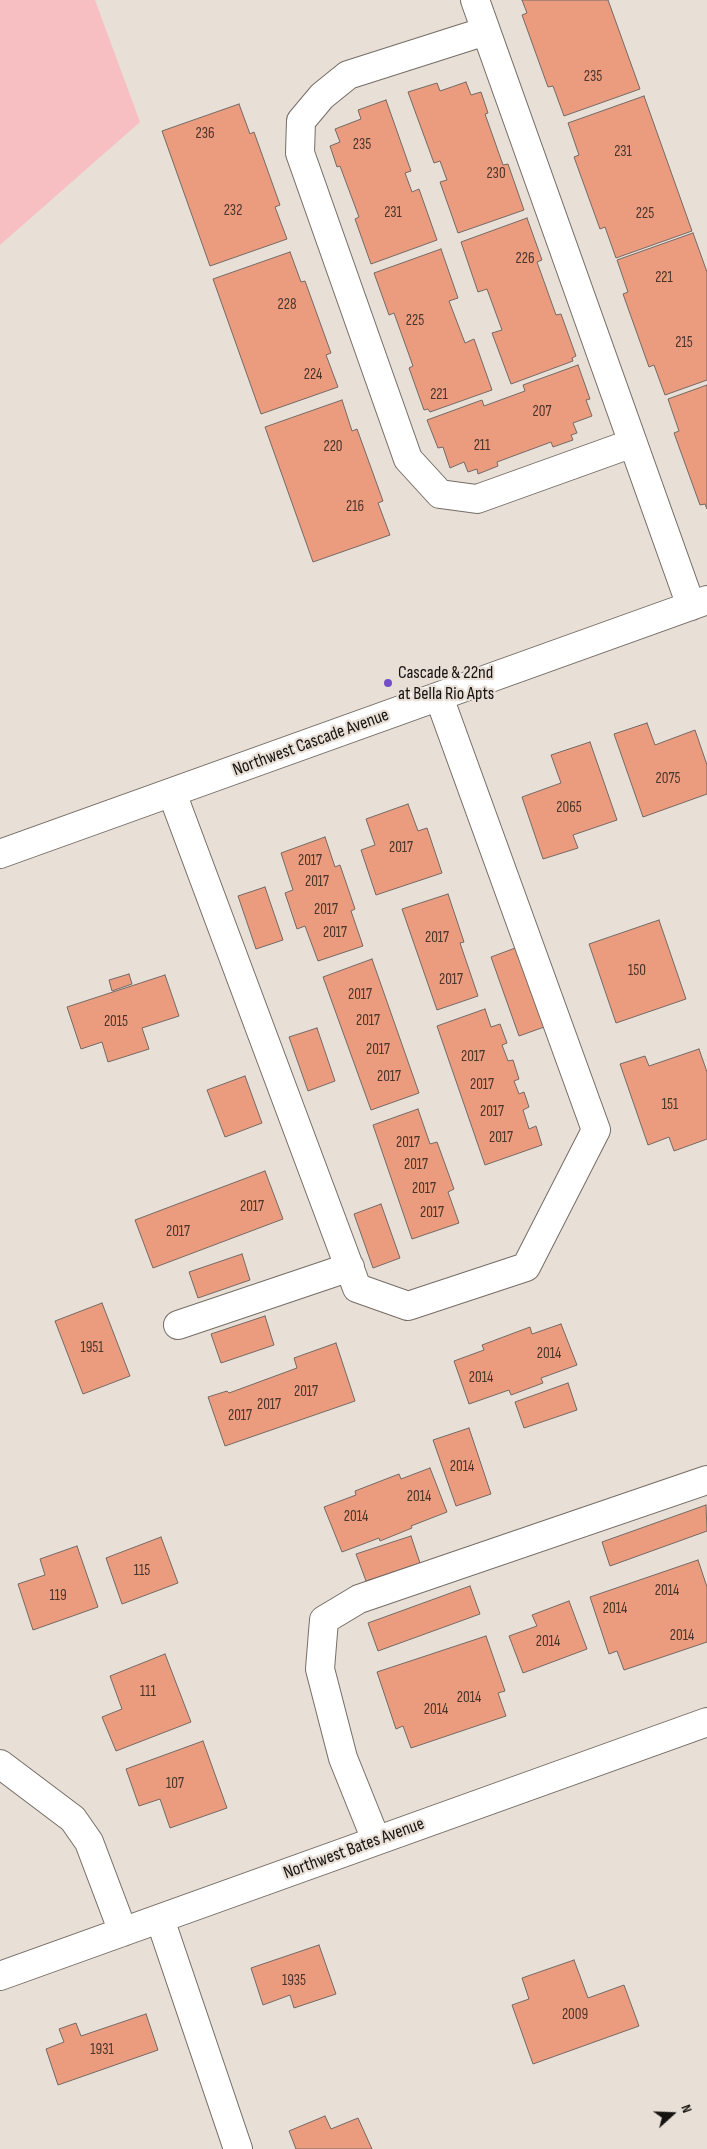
<!DOCTYPE html>
<html>
<head>
<meta charset="utf-8">
<style>
	body { margin:0 }
	#map { position:relative; width:707px; height:2149px; overflow:hidden; background:#e8dfd6; font-family:"Sofia Sans Condensed",sans-serif }
	canvas { display:block }
	.north { position:absolute; left:647px; top:2089px; width:50px; height:50px; -webkit-text-stroke:4px #e8dfd6; paint-order:stroke; rotate:70deg; font-size:14px; font-weight:700; line-height:20px; text-align:center; color:#15120f }
	.north::after { content:''; display:block; margin:auto; width:18px; height:22px; background:#15120f; clip-path:polygon(50% 0,100% 100%,50% 72%,0 100%) }
</style>
</head>
<body>
<div id="map">
<canvas width="707" height="2149"></canvas>
<div class="north">N</div>
</div>
<script>
const context = document.querySelector('canvas').getContext('2d');
context.lineJoin = 'round';
function fill(path, color) { context.fillStyle = color; context.fill(path, 'evenodd'); }
const shape = rows => new Path2D(rows.map(r => 'M' + r).join(''));
function stroke(path, color, width, dash) { context.strokeStyle = color; context.lineWidth = width; context.lineCap = dash ? 'butt' : 'round'; context.setLineDash(dash || []); context.stroke(path); }
function label(font, color, halo, rows, align = 'center') {
  context.font = font + ' "Sofia Sans Condensed",sans-serif'; context.lineWidth = 4.5; context.setLineDash([]); context.textBaseline = 'middle'; context.strokeStyle = halo; context.fillStyle = color; for (const [text, x, y, turn = 0] of rows) {
    context.save(); context.translate(x, y); context.rotate((+turn || 0) * Math.PI / 180); context.textAlign = isNaN(turn) ? turn : align; if (halo) context.strokeText(text, 0, 0); context.fillText(text, 0, 0); context.restore();
  }
}
const green = shape([
	[0,0,95,0,140,122,0,245]
]);
const building = shape([
	[522,0,608,0,640,89,564,116,553,86,548,87,522,15,527,13,522,0],
	[466,82,471,95,481,92,488,113,485,114,503,165,508,164,524,210,458,233,440,182,447,180,440,161,434,163,408,92,437,83,440,91,466,82],
	[644,96,692,231,616,258,605,227,600,229,574,157,579,155,568,123,644,96],
	[386,100,411,171,405,173,412,192,419,189,437,240,371,264,355,219,359,217,340,166,337,167,330,146,340,142,335,129,361,119,358,110,386,100],
	[239,104,250,134,254,132,280,205,275,207,287,239,210,266,162,131,239,104],
	[527,218,542,260,537,262,556,315,561,314,576,356,572,358,573,361,511,384,492,333,502,330,487,289,478,292,461,242,527,218],
	[693,233,707,272,707,380,665,395,654,365,649,367,623,294,628,292,617,260,693,233],
	[441,249,458,298,449,301,465,343,474,339,492,390,430,412,428,409,424,410,409,368,413,366,394,313,389,315,374,273,441,249],
	[290,252,301,282,305,281,331,353,326,355,338,387,261,414,213,279,290,252],
	[578,365,590,399,586,400,592,416,573,423,577,433,571,435,573,440,553,447,551,442,497,462,498,466,478,474,477,469,468,472,464,462,450,468,443,447,438,448,427,420,482,400,484,406,525,391,523,385,578,365],
	[707,385,707,509,705,504,700,505,674,433,679,431,668,399,707,385],
	[342,400,352,431,357,429,383,501,378,503,390,535,313,562,265,427,342,400],
	[647,723,655,745,695,730,707,765,707,794,643,817,614,734,647,723],
	[590,742,617,820,573,835,578,848,543,859,522,797,561,783,551,755,590,742],
	[408,804,418,831,427,828,442,873,376,895,361,850,375,845,366,819,408,804],
	[325,837,335,867,340,865,355,909,351,911,363,946,318,961,305,926,297,929,285,893,293,890,281,853,325,837],
	[265,887,283,940,256,949,238,896,265,887],
	[448,894,464,942,460,943,478,996,437,1010,402,909,448,894],
	[659,920,686,999,616,1023,589,944,659,920],
	[518,947,547,1026,519,1036,491,957,518,947],
	[372,959,419,1093,371,1110,323,977,372,959],
	[129,974,132,984,112,991,109,980,129,974],
	[165,975,179,1016,142,1028,149,1049,108,1062,102,1042,81,1049,67,1007,165,975],
	[485,1009,491,1027,500,1024,507,1043,502,1045,508,1061,513,1060,519,1079,514,1081,519,1094,524,1092,529,1107,523,1110,529,1129,536,1126,542,1145,485,1165,437,1026,485,1009],
	[317,1028,335,1081,308,1091,289,1037,317,1028],
	[699,1049,707,1072,707,1139,674,1151,669,1137,648,1145,620,1064,645,1056,649,1066,699,1049],
	[245,1076,262,1123,225,1137,207,1090,245,1076],
	[418,1109,430,1144,437,1142,454,1189,448,1192,459,1223,412,1239,373,1125,418,1109],
	[265,1171,283,1219,153,1268,135,1220,265,1171],
	[381,1204,400,1258,373,1268,354,1214,381,1204],
	[242,1254,250,1280,198,1298,189,1272,242,1254],
	[102,1303,130,1376,83,1394,55,1321,102,1303],
	[265,1316,274,1345,221,1363,211,1334,265,1316],
	[561,1324,577,1365,541,1378,543,1383,511,1395,509,1390,469,1404,454,1361,484,1350,482,1345,530,1327,532,1334,561,1324],
	[336,1343,355,1401,225,1446,208,1397,227,1391,229,1393,297,1368,294,1358,336,1343],
	[568,1383,577,1410,524,1428,515,1402,568,1383],
	[469,1428,491,1494,456,1506,433,1440,469,1428],
	[430,1468,447,1512,411,1526,412,1528,380,1541,379,1538,342,1552,324,1507,356,1495,355,1491,399,1474,401,1479,430,1468],
	[706,1505,707,1531,610,1566,602,1542,706,1505],
	[411,1536,420,1563,366,1581,356,1554,411,1536],
	[161,1537,178,1583,122,1604,106,1558,161,1537],
	[77,1546,98,1607,33,1630,18,1584,45,1575,40,1559,77,1546],
	[698,1560,707,1587,707,1642,624,1670,617,1651,609,1654,590,1597,698,1560],
	[470,1586,480,1614,378,1651,368,1623,470,1586],
	[569,1601,587,1649,523,1673,509,1636,537,1626,532,1615,569,1601],
	[486,1636,505,1691,498,1693,506,1716,411,1748,403,1726,396,1729,377,1672,486,1636],
	[165,1654,191,1722,116,1751,102,1717,122,1709,110,1676,165,1654],
	[203,1741,227,1808,170,1828,160,1799,139,1806,126,1769,203,1741],
	[319,1945,336,1994,294,2008,290,1995,263,2005,251,1968,319,1945],
	[574,1960,588,1998,624,1985,639,2026,533,2064,512,2005,529,1999,522,1978,574,1960],
	[146,2014,158,2050,58,2085,46,2049,64,2042,59,2029,76,2023,81,2036,146,2014],
	[325,2116,331,2129,358,2118,372,2149,296,2149,289,2131,325,2116]
]);
const minor = shape([
	[475,0,691,606],
	[486,31,348,75,322,96,301,121,300,153,408,459,440,494,477,499,633,443],
	[172,793,357,1288,408,1306,526,1267,596,1130,439,697],
	[0,854,707,600],
	[178,1325,350,1267],
	[0,1764,73,1819,89,1842,123,1932],
	[376,1840,343,1758,320,1669,324,1620,359,1599,707,1480],
	[160,1919,238,2149],
	[0,1976,707,1722]
]);
const markers = [
	[388,683,5,"#724fc8"]
];
const numberNames = [
	["235",593,77],
	["236",205,134],
	["235",362,145],
	["231",623,152],
	["230",496,174],
	["232",233,211],
	["231",393,213],
	["225",645,214],
	["226",525,259],
	["221",664,278],
	["228",287,305],
	["225",415,321],
	["215",684,343],
	["224",313,375],
	["221",439,395],
	["207",542,412],
	["211",482,446],
	["220",333,447],
	["216",355,507],
	["2075",668,779],
	["2065",569,808],
	["2017",401,848],
	["2017",310,861],
	["2017",317,882],
	["2017",326,910],
	["2017",335,933],
	["2017",437,938],
	["150",637,971],
	["2017",451,980],
	["2017",360,995],
	["2017",368,1021],
	["2015",116,1022],
	["2017",378,1050],
	["2017",473,1057],
	["2017",389,1077],
	["2017",482,1085],
	["151",670,1105],
	["2017",492,1112],
	["2017",501,1138],
	["2017",408,1143],
	["2017",416,1165],
	["2017",424,1189],
	["2017",252,1207],
	["2017",432,1213],
	["2017",178,1232],
	["1951",92,1348],
	["2014",549,1354],
	["2014",481,1378],
	["2017",306,1392],
	["2017",269,1405],
	["2017",240,1416],
	["2014",462,1467],
	["2014",419,1497],
	["2014",356,1517],
	["115",142,1571],
	["2014",667,1591],
	["119",58,1596],
	["2014",615,1609],
	["2014",682,1636],
	["2014",548,1642],
	["111",148,1692],
	["2014",469,1698],
	["2014",436,1710],
	["107",175,1784],
	["1935",294,1981],
	["2009",575,2015],
	["1931",102,2050]
];
const poiNames = [
	["Cascade & 22nd",398,673],
	["at Bella Rio Apts",398,694]
];
const streetNames = [
	["Northwest Cascade Avenue",311,743,-20],
	["Northwest Bates Avenue",354,1849,-20]
];
fill(green, '#f8bfc3');
fill(building, '#eb9c7e');
stroke(building, '#746965', 1);
stroke(minor, '#756d66', 30);
stroke(minor, '#fff', 28);
for (const [x, y, r, color] of markers) { const dot = new Path2D(); dot.arc(x, y, r, 0, 2 * Math.PI); context.fillStyle = color; context.fill(dot); stroke(dot, '#e8dfd6', 2); }
label('15px', '#4a342b', null, numberNames);
label('18px', '#15120f', '#e8dfd6', poiNames, 'left');
label('18px', '#15120f', '#e8dfd6', streetNames);
</script>
</body>
</html>
